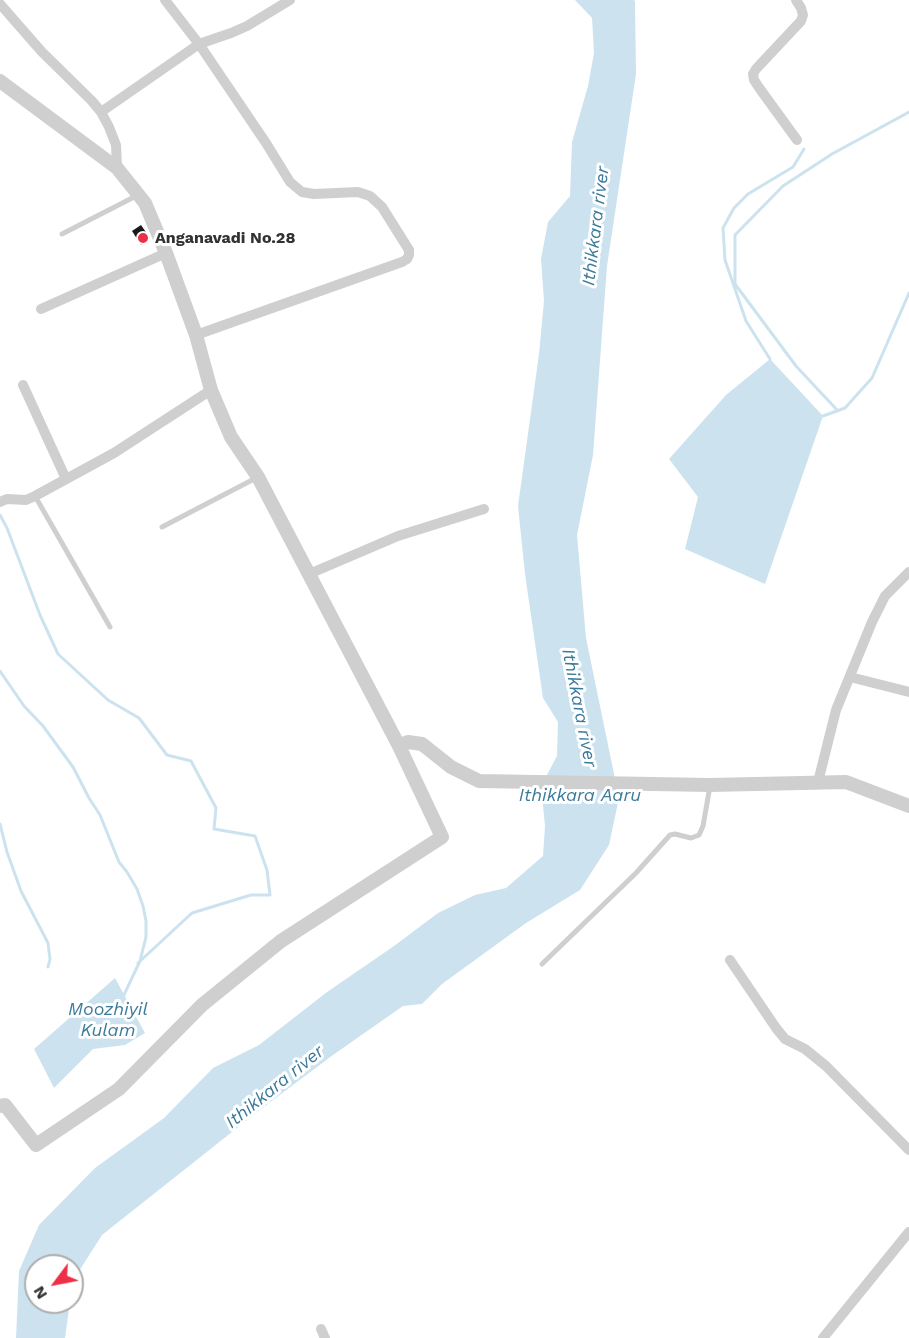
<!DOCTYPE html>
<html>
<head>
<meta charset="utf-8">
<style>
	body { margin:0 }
	#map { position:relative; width:909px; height:1338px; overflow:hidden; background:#fff; font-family:"Work Sans",sans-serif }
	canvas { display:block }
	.north { position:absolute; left:24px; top:1254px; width:60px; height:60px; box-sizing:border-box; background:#fff; border:2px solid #adadad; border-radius:50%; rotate:238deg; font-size:16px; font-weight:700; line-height:24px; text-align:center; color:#323232 }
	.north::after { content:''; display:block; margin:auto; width:21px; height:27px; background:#ef2e47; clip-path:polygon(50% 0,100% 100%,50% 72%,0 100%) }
</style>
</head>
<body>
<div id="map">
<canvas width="909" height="1338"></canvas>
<div class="north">N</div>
</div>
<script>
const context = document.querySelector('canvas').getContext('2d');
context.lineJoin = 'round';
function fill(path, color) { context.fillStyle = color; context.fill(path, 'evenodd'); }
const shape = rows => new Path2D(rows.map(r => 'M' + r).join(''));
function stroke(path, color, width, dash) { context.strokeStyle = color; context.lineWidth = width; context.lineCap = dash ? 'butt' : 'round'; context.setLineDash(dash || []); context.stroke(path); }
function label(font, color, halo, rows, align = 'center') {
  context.font = font + ' "Work Sans",sans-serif'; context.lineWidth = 6; context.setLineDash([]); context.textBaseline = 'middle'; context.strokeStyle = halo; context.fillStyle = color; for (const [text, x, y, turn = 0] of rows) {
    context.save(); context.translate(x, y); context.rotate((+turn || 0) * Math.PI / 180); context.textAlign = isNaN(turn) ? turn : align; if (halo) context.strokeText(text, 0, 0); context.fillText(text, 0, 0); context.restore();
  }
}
const water = shape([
	[575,0,634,0,635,2,636,74,607,266,593,455,577,535,586,638,619,798,609,845,580,890,526,923,442,984,422,1004,403,1006,333,1055,261,1109,102,1235,74,1279,72,1289,72,1266,36,1266,36,1302,70,1302,65,1338,16,1338,19,1271,39,1225,95,1168,164,1118,213,1068,259,1045,327,992,394,946,438,913,475,895,506,888,543,856,545,826,541,786,557,756,558,722,543,698,525,574,518,506,539,354,544,301,541,259,548,222,570,196,572,142,588,86,594,53,592,18],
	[770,359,823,416,765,584,685,549,698,497,669,459,726,395],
	[115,978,145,1033,125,1045,93,1049,54,1088,34,1049]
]);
const stream = shape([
	[770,359,746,321,725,260,723,228,734,208,748,194,793,167,804,149],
	[838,411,796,366,735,284,735,235,783,186,832,154,909,112],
	[823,416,845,408,872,378,909,293],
	[0,515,7,528,40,615,58,654,108,700,139,718,167,755,191,761,216,808,214,829,255,836,267,870,270,895,251,895,192,913,138,963],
	[0,671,24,706,43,726,73,767,89,798,100,815,119,862,127,872,137,889,143,906,146,921,146,937,140,961,123,997],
	[0,824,7,852,21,891,48,943,50,959,48,967]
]);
const building = shape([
	[141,225,150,238,141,245,132,231]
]);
const service = shape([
	[62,234,138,195],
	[35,496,110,627],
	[162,527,256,478],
	[542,964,636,873,670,835,675,834,691,838,699,835,703,826,710,786]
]);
const minor = shape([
	[165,0,199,44,266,143,290,182,302,192,314,194,358,192,370,196,382,207,409,250,409,255,407,259,402,262,196,335],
	[796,0,801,8,803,15,801,21,756,69,753,74,754,80,760,89,797,140],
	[0,4,42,52,92,101,101,112,109,127,116,145,117,168],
	[101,112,199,44,231,33,247,26,290,0],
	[41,309,166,253],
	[23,385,66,479],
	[0,502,7,499,26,500,35,496,114,453,211,390],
	[309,574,398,536,484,509],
	[850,677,909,692],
	[818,782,836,710,872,622,885,596,909,572],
	[730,960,776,1028,785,1039,805,1049,826,1066,909,1150],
	[321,1329,325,1338],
	[823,1338,909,1232]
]);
const tertiary = shape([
	[0,81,117,168,145,203,166,253,196,335,211,390,231,437,258,477,399,746],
	[0,1106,5,1105,36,1145,119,1089,202,1005,281,941,442,837,399,746,408,742,422,744,451,767,479,781,710,785,846,782,909,806]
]);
const markers = [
	[143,238,6,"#ef2e47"]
];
const poiNames = [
	["Anganavadi No.28",155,238]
];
const waterNames = [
	["Ithikkara river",596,226,-83],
	["Ithikkara river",579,708,79],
	["Ithikkara Aaru",580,796],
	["Moozhiyil",108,1010],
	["Kulam",108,1031],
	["Ithikkara river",275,1087,-39]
];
fill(water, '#cce3ef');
stroke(stream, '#cce3ef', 3);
fill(building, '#191919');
stroke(service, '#cfcfcf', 5);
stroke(minor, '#cfcfcf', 10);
stroke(tertiary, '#cfcfcf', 14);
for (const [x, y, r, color] of markers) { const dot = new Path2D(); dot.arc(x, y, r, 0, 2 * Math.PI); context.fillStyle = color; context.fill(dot); stroke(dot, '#fff', 2); }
label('bold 16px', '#323232', '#fff', poiNames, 'left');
label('italic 18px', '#3a7a9a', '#fff', waterNames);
</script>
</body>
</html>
